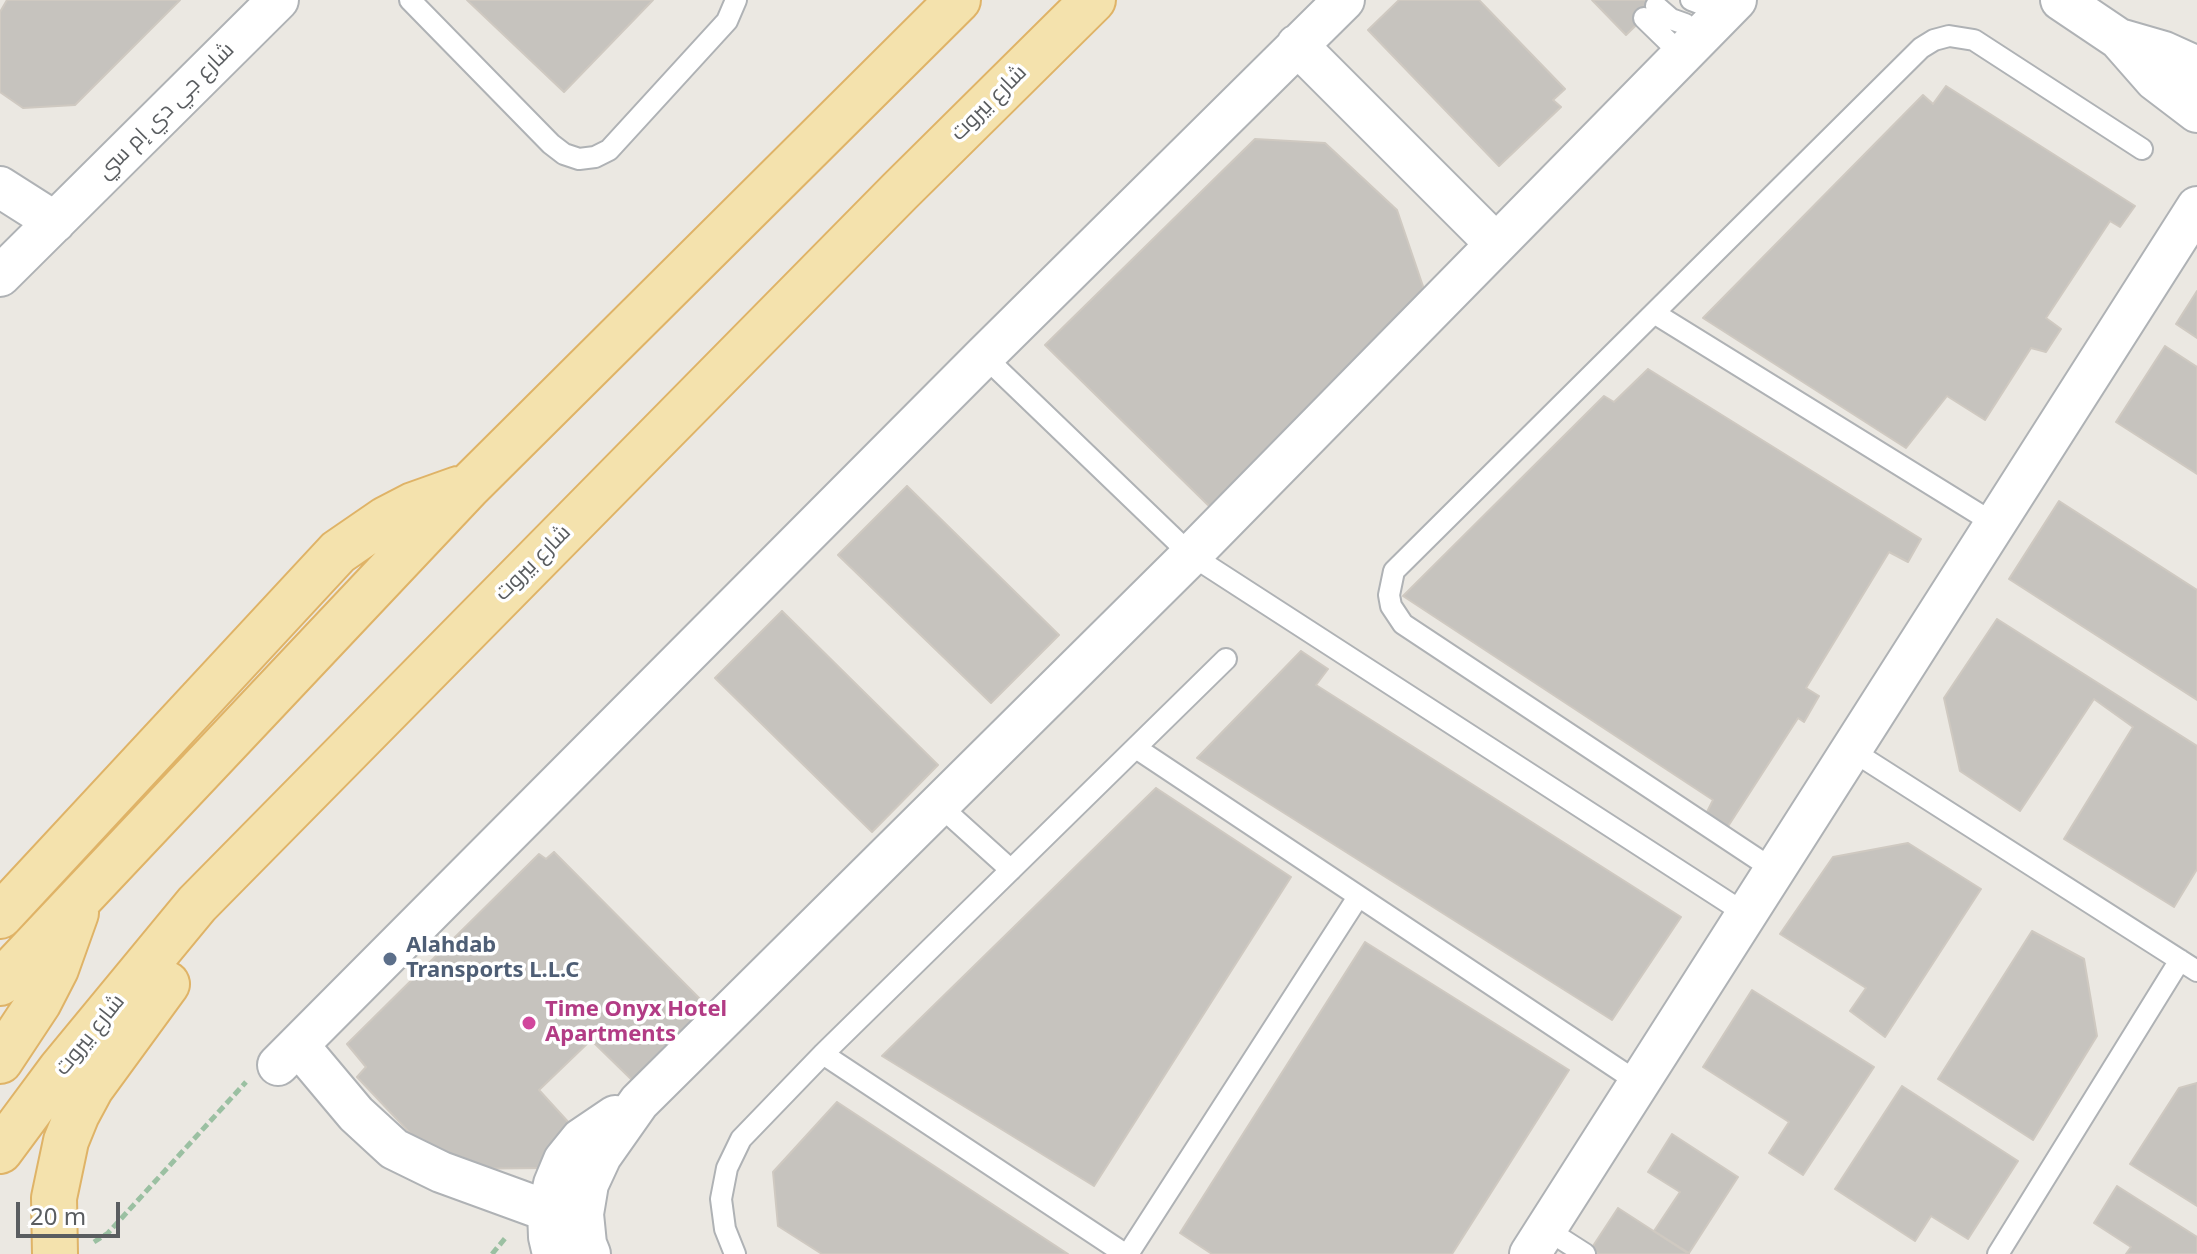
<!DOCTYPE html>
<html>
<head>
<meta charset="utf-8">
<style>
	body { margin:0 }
	#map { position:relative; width:2197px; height:1254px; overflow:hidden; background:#ebe8e2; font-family:"Noto Sans",sans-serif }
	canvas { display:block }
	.scale { position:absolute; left:16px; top:1202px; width:104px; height:36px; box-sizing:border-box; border:4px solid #5a5d60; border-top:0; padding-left:10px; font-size:24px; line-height:28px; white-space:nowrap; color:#5a5d60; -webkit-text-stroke:6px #fff; paint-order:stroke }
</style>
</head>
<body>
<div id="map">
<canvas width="2197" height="1254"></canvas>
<div class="scale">20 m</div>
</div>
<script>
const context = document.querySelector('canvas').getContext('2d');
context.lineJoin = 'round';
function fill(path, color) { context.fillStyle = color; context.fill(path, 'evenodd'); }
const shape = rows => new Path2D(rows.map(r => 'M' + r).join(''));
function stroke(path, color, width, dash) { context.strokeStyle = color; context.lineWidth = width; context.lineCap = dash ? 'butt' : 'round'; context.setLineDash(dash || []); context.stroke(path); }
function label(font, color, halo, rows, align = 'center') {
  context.font = font + ' "Noto Sans",Cairo,sans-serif'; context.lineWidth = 7; context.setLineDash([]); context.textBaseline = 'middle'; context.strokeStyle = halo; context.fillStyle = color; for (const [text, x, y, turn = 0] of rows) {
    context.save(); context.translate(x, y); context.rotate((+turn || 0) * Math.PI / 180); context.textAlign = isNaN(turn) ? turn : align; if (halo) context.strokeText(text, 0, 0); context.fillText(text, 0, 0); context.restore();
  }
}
const building = shape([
	[7,0,180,0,75,105,23,108,0,92,0,12,7,0],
	[467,0,653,0,564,92,467,0],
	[1399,0,1479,0,1565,89,1553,100,1561,107,1499,166,1368,30,1399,0],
	[1592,0,1662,0,1626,35,1592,0],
	[1946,86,2135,206,2120,227,2110,221,2046,318,2061,329,2046,352,2031,348,1985,420,1947,396,1906,448,1703,318,1923,95,1933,104,1946,86],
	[1255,139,1325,143,1397,210,1427,298,1210,507,1045,345,1255,139],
	[2197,291,2197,338,2176,324,2197,291],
	[2165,346,2197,367,2197,474,2116,422,2165,346],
	[1648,369,1921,539,1908,562,1889,552,1806,688,1819,696,1804,722,1798,718,1725,831,1704,818,1713,800,1403,596,1604,396,1614,402,1648,369],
	[907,486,1059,635,991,703,838,555,907,486],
	[2059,501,2197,590,2197,700,2009,579,2059,501],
	[782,611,938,765,872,832,715,678,782,611],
	[1997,619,2197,746,2197,869,2174,907,2064,839,2133,727,2094,699,2020,811,1960,771,1944,698,1997,619],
	[1301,651,1328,669,1316,685,1681,917,1612,1020,1197,758,1301,651],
	[1156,788,1291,877,1094,1186,882,1056,1156,788],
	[1908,843,1981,889,1885,1037,1850,1011,1866,988,1780,934,1833,857,1908,843],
	[554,852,707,1006,634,1082,591,1040,539,1090,581,1136,545,1168,444,1169,357,1077,366,1067,347,1044,539,854,546,859,554,852],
	[2032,931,2084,959,2097,1036,2033,1140,1938,1079,2032,931],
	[1365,942,1569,1070,1452,1254,1212,1254,1180,1233,1365,942],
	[1752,990,1874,1067,1803,1175,1769,1153,1789,1122,1703,1067,1752,990],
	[2197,1083,2197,1206,2130,1164,2179,1088,2197,1083],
	[1902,1086,2018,1161,1968,1239,1931,1216,1915,1241,1835,1189,1902,1086],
	[837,1102,1068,1254,822,1254,778,1226,773,1172,837,1102],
	[1672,1134,1738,1177,1689,1253,1654,1231,1680,1192,1648,1172,1672,1134],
	[2117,1186,2197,1237,2197,1254,2126,1254,2131,1247,2094,1223,2117,1186],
	[1618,1208,1689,1254,1599,1254,1591,1249,1618,1208]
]);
const path = shape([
	[94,1242,108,1233,246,1082],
	[492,1254,507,1236]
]);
const lane = shape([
	[410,0,551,144,564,154,579,159,595,157,609,150,727,21,736,0],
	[1691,0,1704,5,1717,19],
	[1656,6,1671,19,1685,24,1698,38],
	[1644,18,1681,54],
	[1654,313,1995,524],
	[984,356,1191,555,1746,914],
	[1136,748,1639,1083],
	[1851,750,2197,971],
	[939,805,1011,870],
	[1774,870,1403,624,1391,606,1389,595,1394,571,1921,48,1934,40,1949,36,1974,40,2142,149],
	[823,1054,1125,1254],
	[1546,1229,1585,1254],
	[735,1254,725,1229,721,1199,727,1168,741,1139,823,1054,1226,659],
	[1128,1254,1358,897],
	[1998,1254,2180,960]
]);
const street = shape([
	[2061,0,2119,39,2155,80,2197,112],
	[2119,39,2164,52,2197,67],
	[1297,45,1495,243],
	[0,187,55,222],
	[0,276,278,0],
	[298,1045,356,1114,394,1149,441,1172,548,1211],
	[278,1065,984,356,1344,0],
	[553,1254,549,1237,548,1211,554,1184,564,1160,581,1139,615,1116],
	[590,1254,586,1244,583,1214,588,1184,601,1156,639,1102,1191,555,1736,0],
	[1530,1254,2197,207]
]);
const primary = shape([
	[0,916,338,552,386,519,413,505,458,489],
	[0,983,468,487,958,0],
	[0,1061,39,1002,56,969,76,913],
	[0,1151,60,1070,197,904,900,191,1093,0],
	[55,1254,54,1198,66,1141,77,1114,91,1088,167,984]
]);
const markers = [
	[390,959,8,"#5c6f8a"],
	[529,1023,8,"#d1479c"]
];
const streetNames = [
	["شارع بيروت",989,103,-45],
	["شارع جي دي إم سي",166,111,-45],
	["شارع بيروت",533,563,-45],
	["شارع بيروت",90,1035,-51]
];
const serviceNames = [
	["Alahdab",406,946],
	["Transports L.L.C",406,971]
];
const hotelNames = [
	["Time Onyx Hotel",545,1010],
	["Apartments",545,1035]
];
fill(building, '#c6c3be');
stroke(building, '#cfc9c1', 2);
stroke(lane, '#afb2b5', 24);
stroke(street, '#afb2b5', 44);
stroke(primary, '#dfb367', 48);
stroke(path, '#9bc0a2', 5, [8, 4]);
stroke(lane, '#fff', 20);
stroke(street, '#fff', 40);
stroke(primary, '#f4e2ad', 44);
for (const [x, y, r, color] of markers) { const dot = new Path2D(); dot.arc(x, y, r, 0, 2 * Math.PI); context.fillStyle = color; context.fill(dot); stroke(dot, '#fff', 3); }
label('22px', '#5a5d60', '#fff', streetNames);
label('bold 22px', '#4e5e75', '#fff', serviceNames, 'left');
label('bold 22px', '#b23c85', '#fff', hotelNames, 'left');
</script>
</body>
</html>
